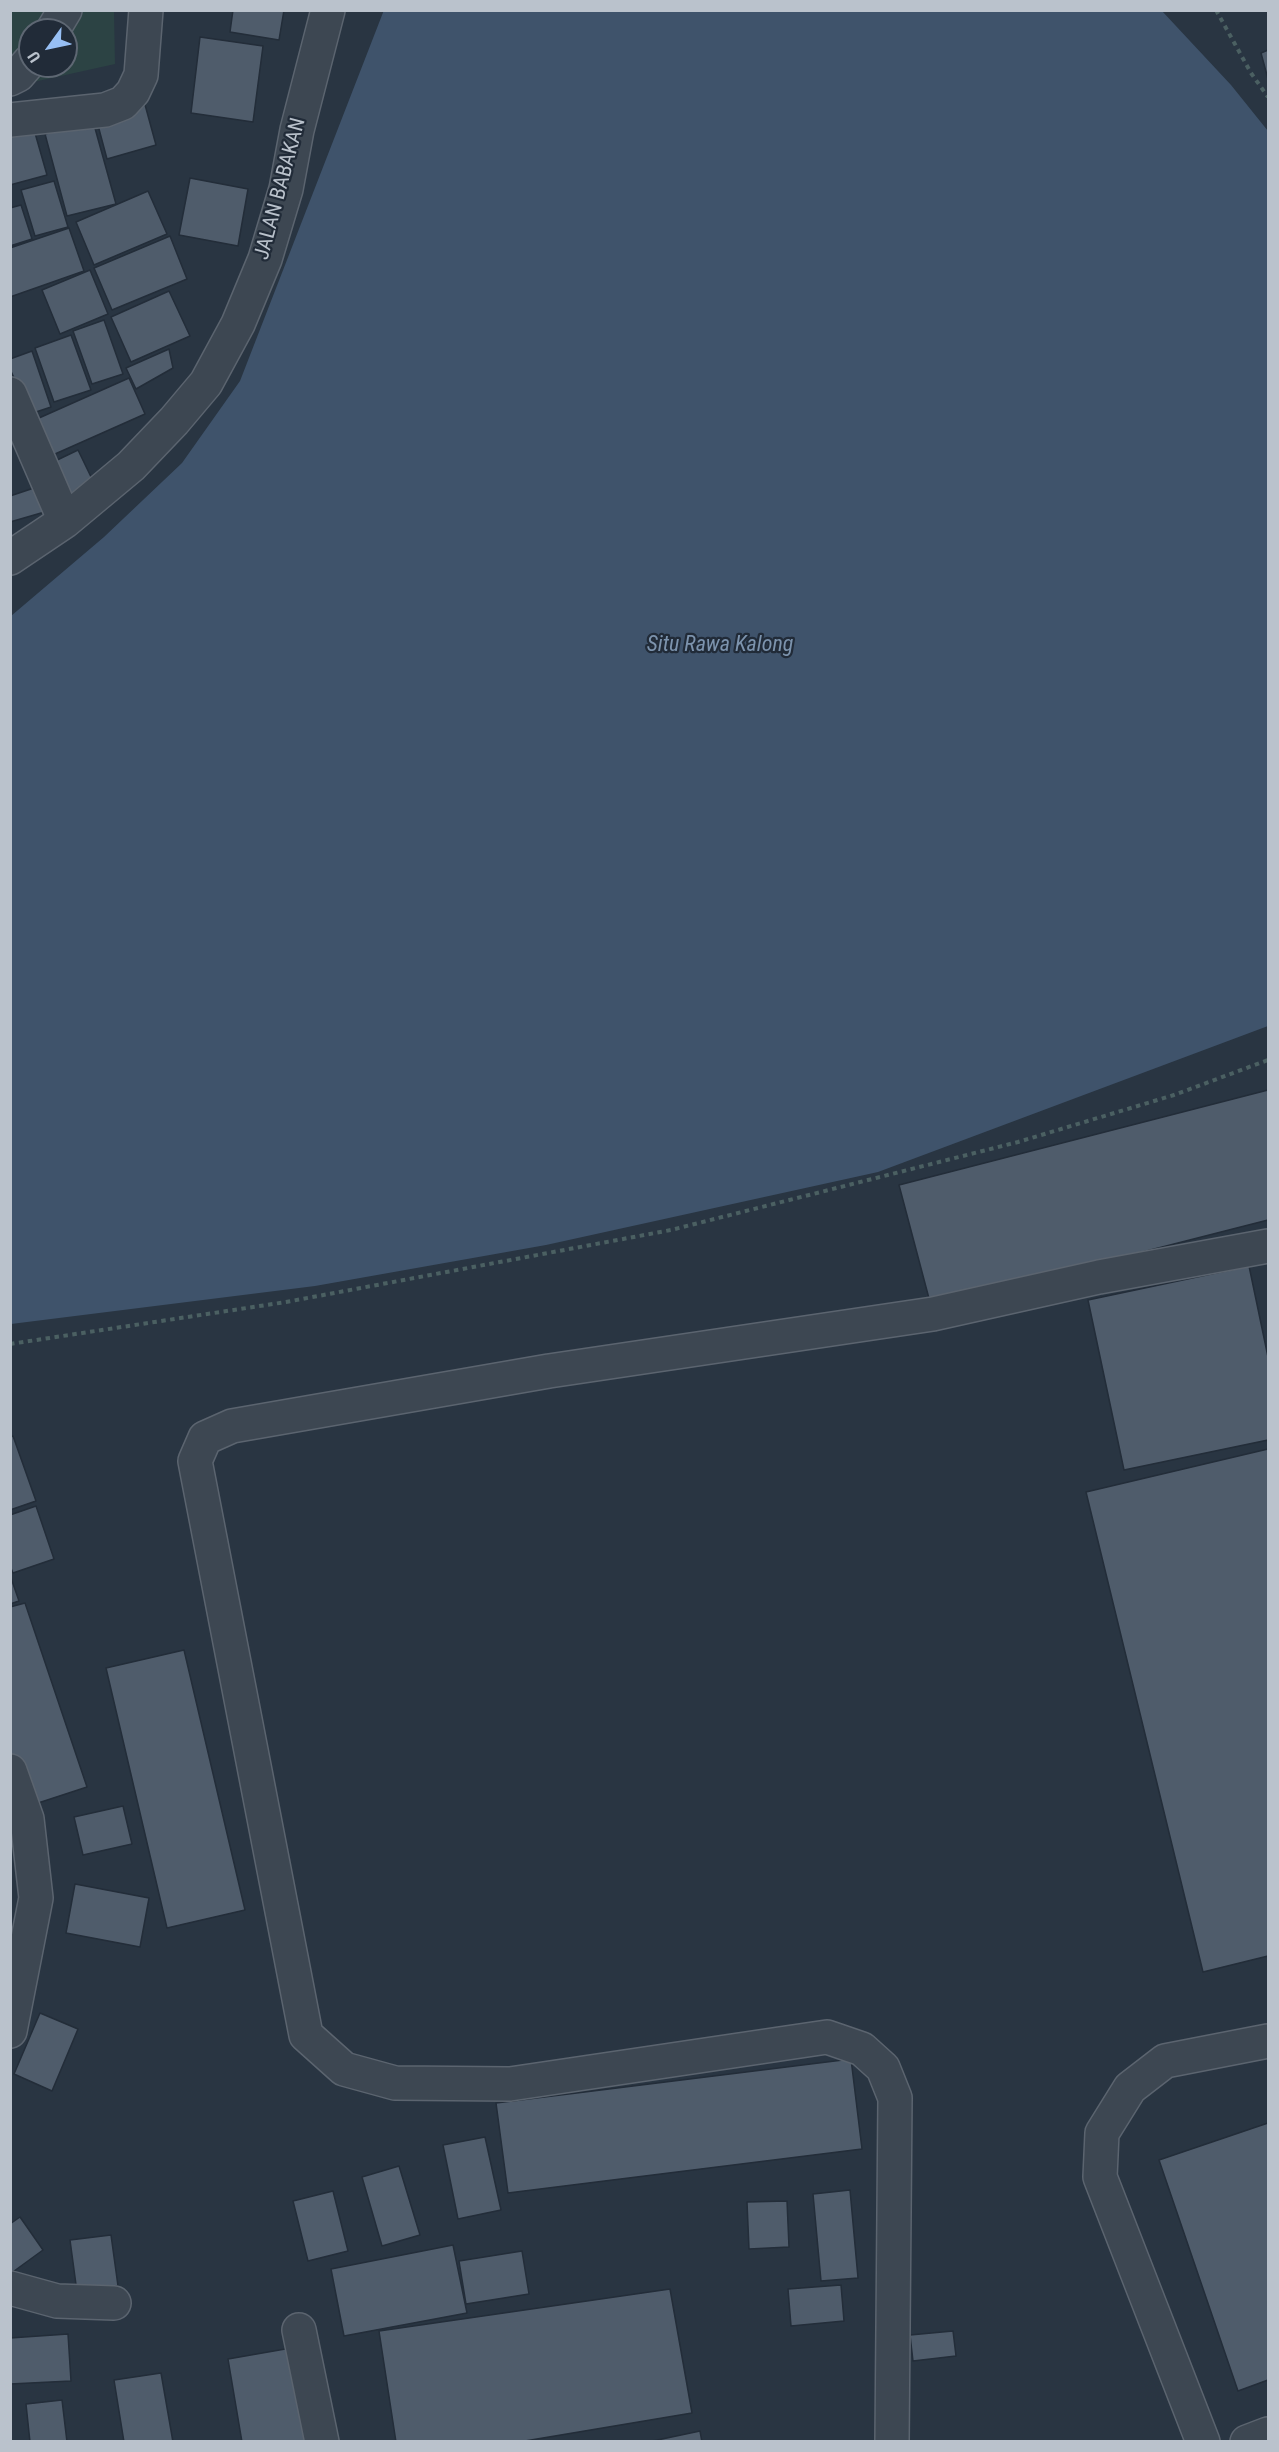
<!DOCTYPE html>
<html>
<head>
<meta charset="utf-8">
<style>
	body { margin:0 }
	#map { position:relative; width:1279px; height:2452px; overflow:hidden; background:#293542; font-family:"Roboto Condensed",sans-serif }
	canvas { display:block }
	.frame { position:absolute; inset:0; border:12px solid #bac2cc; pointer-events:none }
	.north { position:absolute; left:18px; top:18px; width:60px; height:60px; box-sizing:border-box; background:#212b38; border:2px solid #5e6773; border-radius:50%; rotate:237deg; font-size:16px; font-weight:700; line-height:24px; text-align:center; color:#bac2cc }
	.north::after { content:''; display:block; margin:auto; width:21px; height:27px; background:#97bff4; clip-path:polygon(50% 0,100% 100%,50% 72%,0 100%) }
</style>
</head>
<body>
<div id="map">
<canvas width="1279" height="2452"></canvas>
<div class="frame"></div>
<div class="north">U</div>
</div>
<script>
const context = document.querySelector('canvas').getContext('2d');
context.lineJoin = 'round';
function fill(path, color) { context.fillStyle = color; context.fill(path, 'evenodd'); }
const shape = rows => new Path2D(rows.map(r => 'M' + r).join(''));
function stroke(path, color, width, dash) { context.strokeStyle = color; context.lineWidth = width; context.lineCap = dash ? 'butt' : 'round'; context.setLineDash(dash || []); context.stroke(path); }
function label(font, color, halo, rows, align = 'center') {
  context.font = font + ' "Roboto Condensed",sans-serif'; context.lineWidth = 4.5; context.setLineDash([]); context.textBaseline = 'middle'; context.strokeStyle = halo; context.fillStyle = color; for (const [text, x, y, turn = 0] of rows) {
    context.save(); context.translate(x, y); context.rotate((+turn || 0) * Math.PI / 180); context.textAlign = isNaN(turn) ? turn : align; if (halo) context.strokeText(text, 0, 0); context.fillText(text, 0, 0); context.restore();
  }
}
const green = shape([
	[10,11,114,11,115,64,11,87],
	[30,30,66,30,66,66,30,66]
]);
const water = shape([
	[384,10,1162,11,1231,85,1268,131,1268,1026,878,1172,546,1245,315,1286,11,1324,11,616,104,537,182,463,240,381]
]);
const building = shape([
	[233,10,284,10,279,40,230,32,233,10],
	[200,37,263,46,253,122,191,113,200,37],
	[1268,50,1268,79,1261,53,1268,50],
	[144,101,156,145,107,159,95,114,144,101],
	[93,121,116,204,67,216,45,134,93,121],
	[33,126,47,175,10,185,10,133,33,126],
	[190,178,248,189,238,246,179,235,190,178],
	[54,181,68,227,35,236,21,190,54,181],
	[148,191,167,234,94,265,76,222,148,191],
	[21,205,32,239,10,246,10,208,21,205],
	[69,228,84,271,10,297,10,248,69,228],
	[170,236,187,279,112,310,94,268,170,236],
	[90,270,108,314,60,334,42,290,90,270],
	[169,291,190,336,131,362,111,317,169,291],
	[104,320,123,374,92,384,73,331,104,320],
	[71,335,91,390,54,402,35,348,71,335],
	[169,349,173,368,136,389,126,368,169,349],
	[32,351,51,407,30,414,10,369,10,359,32,351],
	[129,378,145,414,46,458,30,422,129,378],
	[78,450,94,483,67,496,51,463,78,450],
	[40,486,48,511,10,522,10,496,40,486],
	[1268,1090,1268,1220,931,1306,899,1185,1268,1090],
	[1249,1266,1268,1357,1268,1440,1124,1470,1088,1300,1249,1266],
	[13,1436,36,1501,10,1510,10,1437,13,1436],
	[1268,1449,1268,1956,1203,1972,1086,1492,1268,1449],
	[36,1506,54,1559,13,1573,10,1566,10,1515,36,1506],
	[10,1575,19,1601,10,1604,10,1575],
	[25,1603,87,1787,29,1806,10,1752,10,1607,25,1603],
	[184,1650,245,1910,167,1928,106,1668,184,1650],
	[123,1806,132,1844,83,1855,74,1817,123,1806],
	[75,1884,149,1898,140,1947,66,1933,75,1884],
	[40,2013,78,2029,52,2091,14,2074,40,2013],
	[851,2059,862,2149,508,2193,496,2103,851,2059],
	[1268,2123,1268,2380,1238,2391,1159,2160,1268,2123],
	[485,2137,501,2210,458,2219,443,2145,485,2137],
	[399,2166,420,2235,382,2246,362,2177,399,2166],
	[850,2190,858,2278,821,2281,813,2194,850,2190],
	[333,2191,348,2251,308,2261,293,2201,333,2191],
	[787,2201,789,2247,749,2249,747,2202,787,2201],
	[20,2217,43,2250,10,2274,10,2224,20,2217],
	[111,2235,118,2286,77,2292,70,2240,111,2235],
	[453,2245,467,2313,344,2336,331,2269,453,2245],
	[522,2251,529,2294,466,2304,459,2261,522,2251],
	[841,2285,844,2321,791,2326,788,2289,841,2285],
	[670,2289,692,2413,519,2442,396,2442,379,2331,670,2289],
	[953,2331,956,2356,913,2361,910,2335,953,2331],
	[68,2334,71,2381,10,2384,10,2338,68,2334],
	[291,2348,307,2442,242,2442,228,2359,291,2348],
	[161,2373,173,2442,124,2442,114,2380,161,2373],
	[62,2400,67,2442,30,2442,26,2404,62,2400],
	[700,2431,702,2442,648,2442,700,2431]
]);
const path = shape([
	[1216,10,1251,73,1268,97],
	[10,1344,286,1302,671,1230,1018,1142,1174,1095,1268,1060]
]);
const minor = shape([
	[53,30,65,10],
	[10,79,18,75,30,61],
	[10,120,105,110,123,103,133,92,141,75,146,10],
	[10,394,65,521],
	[10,558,65,521,131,466,174,421,206,383,238,324,265,259,286,189,297,130,328,10],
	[10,1771,27,1819,36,1898,10,2031],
	[10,2288,57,2301,114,2303],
	[299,2330,322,2442],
	[892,2442,895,2098,883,2068,862,2049,827,2037,510,2084,395,2083,344,2069,306,2035,195,1461,205,1438,232,1426,549,1371,933,1314,1099,1277,1268,1246],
	[1203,2442,1100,2177,1102,2133,1130,2088,1165,2061,1268,2041],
	[1247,2442,1268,2434]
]);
const streetNames = [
	["JALAN BABAKAN",281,189,-75]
];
const waterNames = [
	["Situ Rawa Kalong",720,645]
];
fill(green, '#2c4344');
fill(water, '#3f536b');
fill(building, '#4f5c6b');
stroke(building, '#232d39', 1.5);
stroke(minor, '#5b646f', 36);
stroke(path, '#4b6062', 4, [4.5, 4.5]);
stroke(minor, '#3d4752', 33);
label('21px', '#bac2cc', '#212b38', streetNames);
label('italic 22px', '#7c93ad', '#212b38', waterNames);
</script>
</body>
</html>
